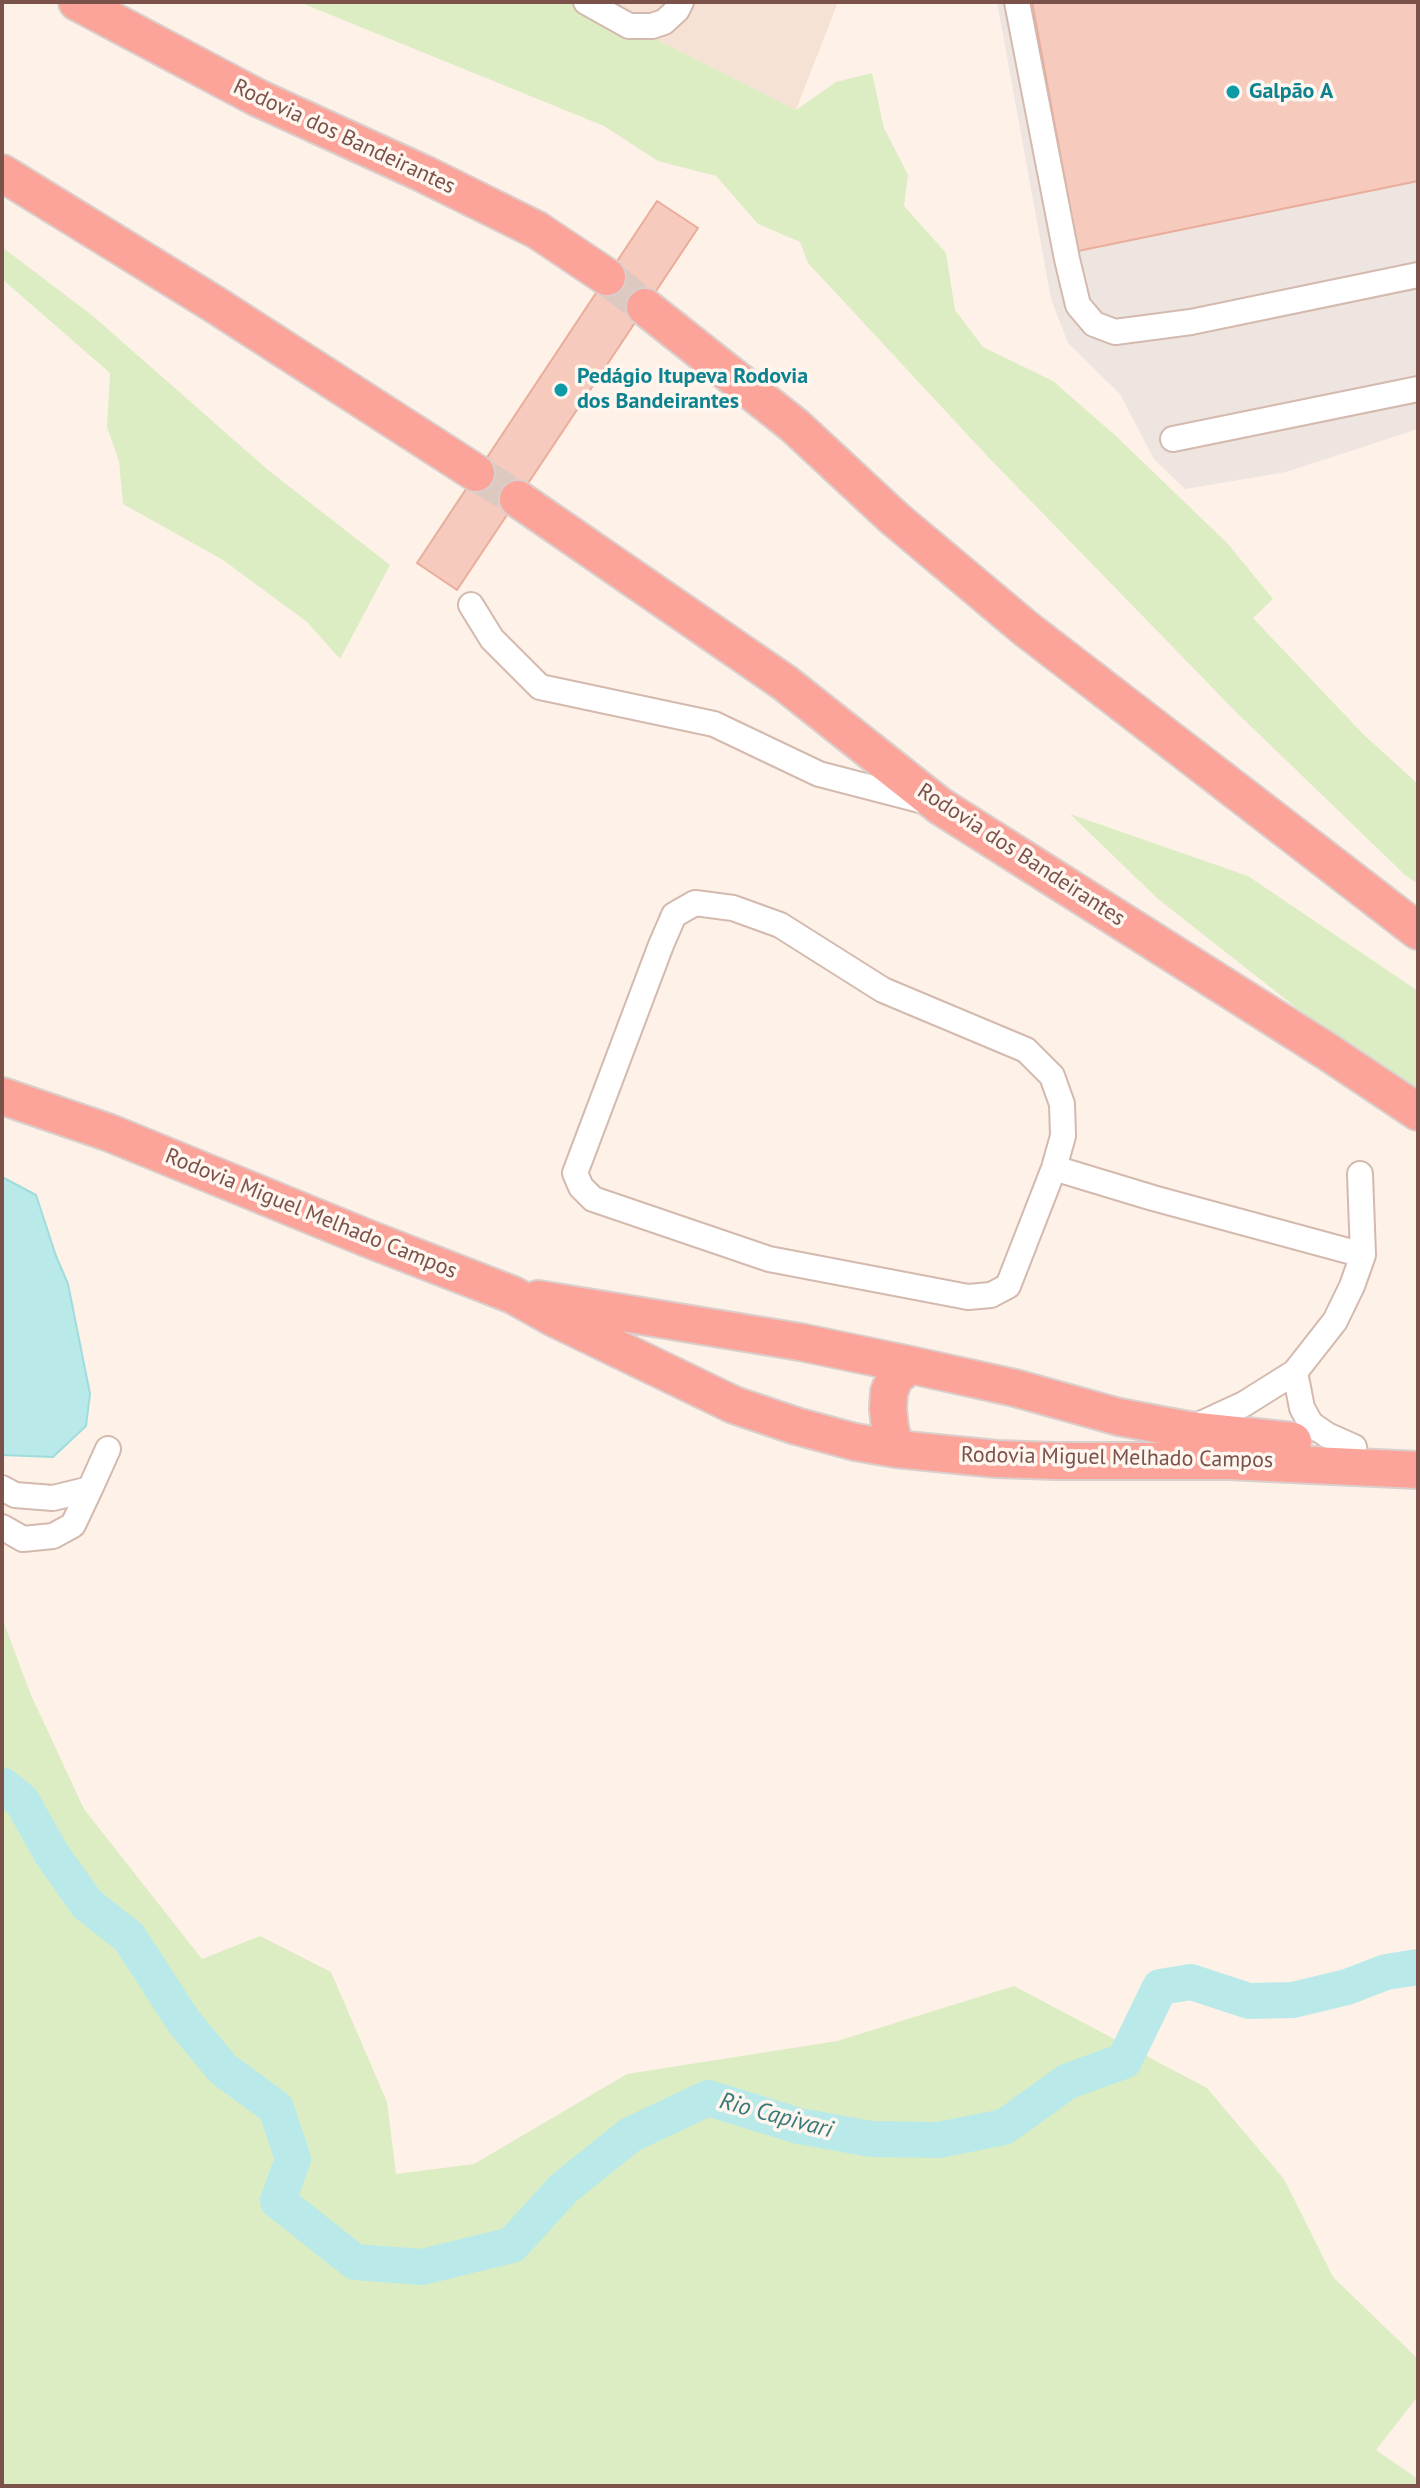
<!DOCTYPE html>
<html>
<head>
<meta charset="utf-8">
<style>
	body { margin:0 }
	#map { position:relative; width:1420px; height:2488px; overflow:hidden; background:#fef1e7; font-family:"PT Sans",sans-serif }
	canvas { display:block }
	.frame { position:absolute; inset:0; border:4px solid #7b5249; pointer-events:none }
</style>
</head>
<body>
<div id="map">
<canvas width="1420" height="2488"></canvas>
<div class="frame"></div>
</div>
<script>
const context = document.querySelector('canvas').getContext('2d');
context.lineJoin = 'round';
function fill(path, color) { context.fillStyle = color; context.fill(path, 'evenodd'); }
const shape = rows => new Path2D(rows.map(r => 'M' + r).join(''));
function stroke(path, color, width, dash) { context.strokeStyle = color; context.lineWidth = width; context.lineCap = dash ? 'butt' : 'round'; context.setLineDash(dash || []); context.stroke(path); }
function label(font, color, halo, rows, align = 'center') {
  context.font = font + ' "PT Sans",sans-serif'; context.lineWidth = 7; context.setLineDash([]); context.textBaseline = 'middle'; context.strokeStyle = halo; context.fillStyle = color; for (const [text, x, y, turn = 0] of rows) {
    context.save(); context.translate(x, y); context.rotate((+turn || 0) * Math.PI / 180); context.textAlign = isNaN(turn) ? turn : align; if (halo) context.strokeText(text, 0, 0); context.fillText(text, 0, 0); context.restore();
  }
}
const residential = shape([
	[583,2,838,2,796,110]
]);
const industrial = shape([
	[997,2,1418,2,1418,429,1286,472,1185,489,1154,459,1120,394,1068,343,1051,299]
]);
const green = shape([
	[299,2,583,2,796,110,836,82,872,73,884,128,908,175,904,206,946,253,955,310,983,347,1053,381,1117,437,1228,544,1273,599,1253,618,1363,734,1418,784,1418,884,1405,875,1234,710,990,459,808,263,800,242,758,224,716,176,658,161,604,126],
	[2,247,93,316,268,470,390,565,340,659,307,622,223,560,123,504,119,461,107,427,110,373,2,279],
	[1070,814,1248,876,1418,991,1418,1094,1340,1042,1158,899],
	[2,1618,31,1695,84,1809,202,1959,260,1936,331,1972,387,2102,396,2174,474,2164,627,2074,837,2041,1014,1986,1207,2088,1284,2179,1333,2277,1418,2359,1418,2396,1376,2450,1418,2479,1418,2486,2,2486]
]);
const water = shape([
	[2,1177,36,1195,56,1256,68,1284,90,1394,86,1426,53,1457,2,1455,2,1177]
]);
const river = shape([
	[2,1785,22,1801,51,1853,87,1904,129,1937,184,2022,223,2069,276,2108,293,2159,278,2201,355,2262,422,2267,512,2245,564,2188,630,2135,708,2098,799,2126,871,2139,938,2140,1004,2127,1068,2081,1124,2061,1160,1987,1191,1982,1249,2001,1293,2000,1347,1987,1386,1972,1418,1967]
]);
const building = shape([
	[1032,2,1418,2,1418,181,1078,251,1032,2],
	[657,201,698,228,457,590,417,563,657,201]
]);
const highwayTunnel = shape([
	[607,277,645,307],
	[476,473,518,499]
]);
const minor = shape([
	[586,2,629,26,652,26,664,22,677,10,681,2],
	[1017,2,1067,259,1078,305,1094,324,1115,332,1191,322,1418,275],
	[1173,439,1418,389],
	[471,605,492,639,540,687,714,724,819,774,927,802],
	[1054,1168,1063,1136,1062,1104,1052,1076,1026,1050,883,990,780,925,733,908,695,903,674,915,661,945,575,1173,581,1187,593,1199,769,1259,968,1297,991,1295,1008,1286,1054,1168,1153,1198,1363,1255],
	[1295,1372,1302,1408,1311,1424,1327,1435,1354,1447],
	[1190,1429,1244,1404,1295,1372,1335,1321,1352,1286,1363,1255,1360,1174],
	[2,1488,15,1495,53,1498,90,1489,108,1449],
	[2,1527,23,1539,53,1536,73,1525,90,1489]
]);
const highway = shape([
	[77,2,258,98,424,174,537,230,607,277],
	[2,173,214,304,476,473],
	[645,307,795,426,894,518,1025,628,1418,931],
	[518,499,785,683,940,806,1328,1052,1418,1112],
	[2,1096,110,1133,369,1239,513,1295,554,1318,734,1405,796,1426,855,1442,896,1449,997,1459,1057,1461,1228,1461,1418,1470],
	[538,1299,800,1342,911,1365,1015,1388,1119,1417,1188,1430,1293,1441],
	[896,1449,890,1428,888,1409,889,1392,895,1377,911,1365]
]);
const markers = [
	[1233,92,8,"#0f9aa8"],
	[561,390,8,"#0f9aa8"]
];
const cultureNames = [
	["Galpão A",1249,92],
	["Pedágio Itupeva Rodovia",577,377],
	["dos Bandeirantes",577,402]
];
const streetNames = [
	["Rodovia dos Bandeirantes",344,137,25],
	["Rodovia dos Bandeirantes",1021,855,33],
	["Rodovia Miguel Melhado Campos",311,1214,22],
	["Rodovia Miguel Melhado Campos",1117,1458,1]
];
const waterNames = [
	["Rio Capivari",776,2116,15]
];
fill(residential, '#f6e2d5');
fill(industrial, '#eee5e1');
fill(green, '#dcedc4');
fill(water, '#b9eae9');
stroke(water, '#9fdcdc', 2);
stroke(river, '#b9eae9', 36);
fill(building, '#f6cabc');
stroke(building, '#eaac9b', 2);
stroke(highwayTunnel, '#ddc9c0', 36, [36, 18]);
stroke(minor, '#d4b9ae', 28);
stroke(highway, '#dacfcc', 40);
stroke(minor, '#fff', 24);
stroke(highway, '#fca39a', 36);
for (const [x, y, r, color] of markers) { const dot = new Path2D(); dot.arc(x, y, r, 0, 2 * Math.PI); context.fillStyle = color; context.fill(dot); stroke(dot, '#fff6ef', 3); }
label('bold 22px', '#0d838f', '#fff6ef', cultureNames, 'left');
label('22px', '#7b5249', '#fff6ef', streetNames);
label('italic 24px', '#387979', '#fff6ef', waterNames);
</script>
</body>
</html>
